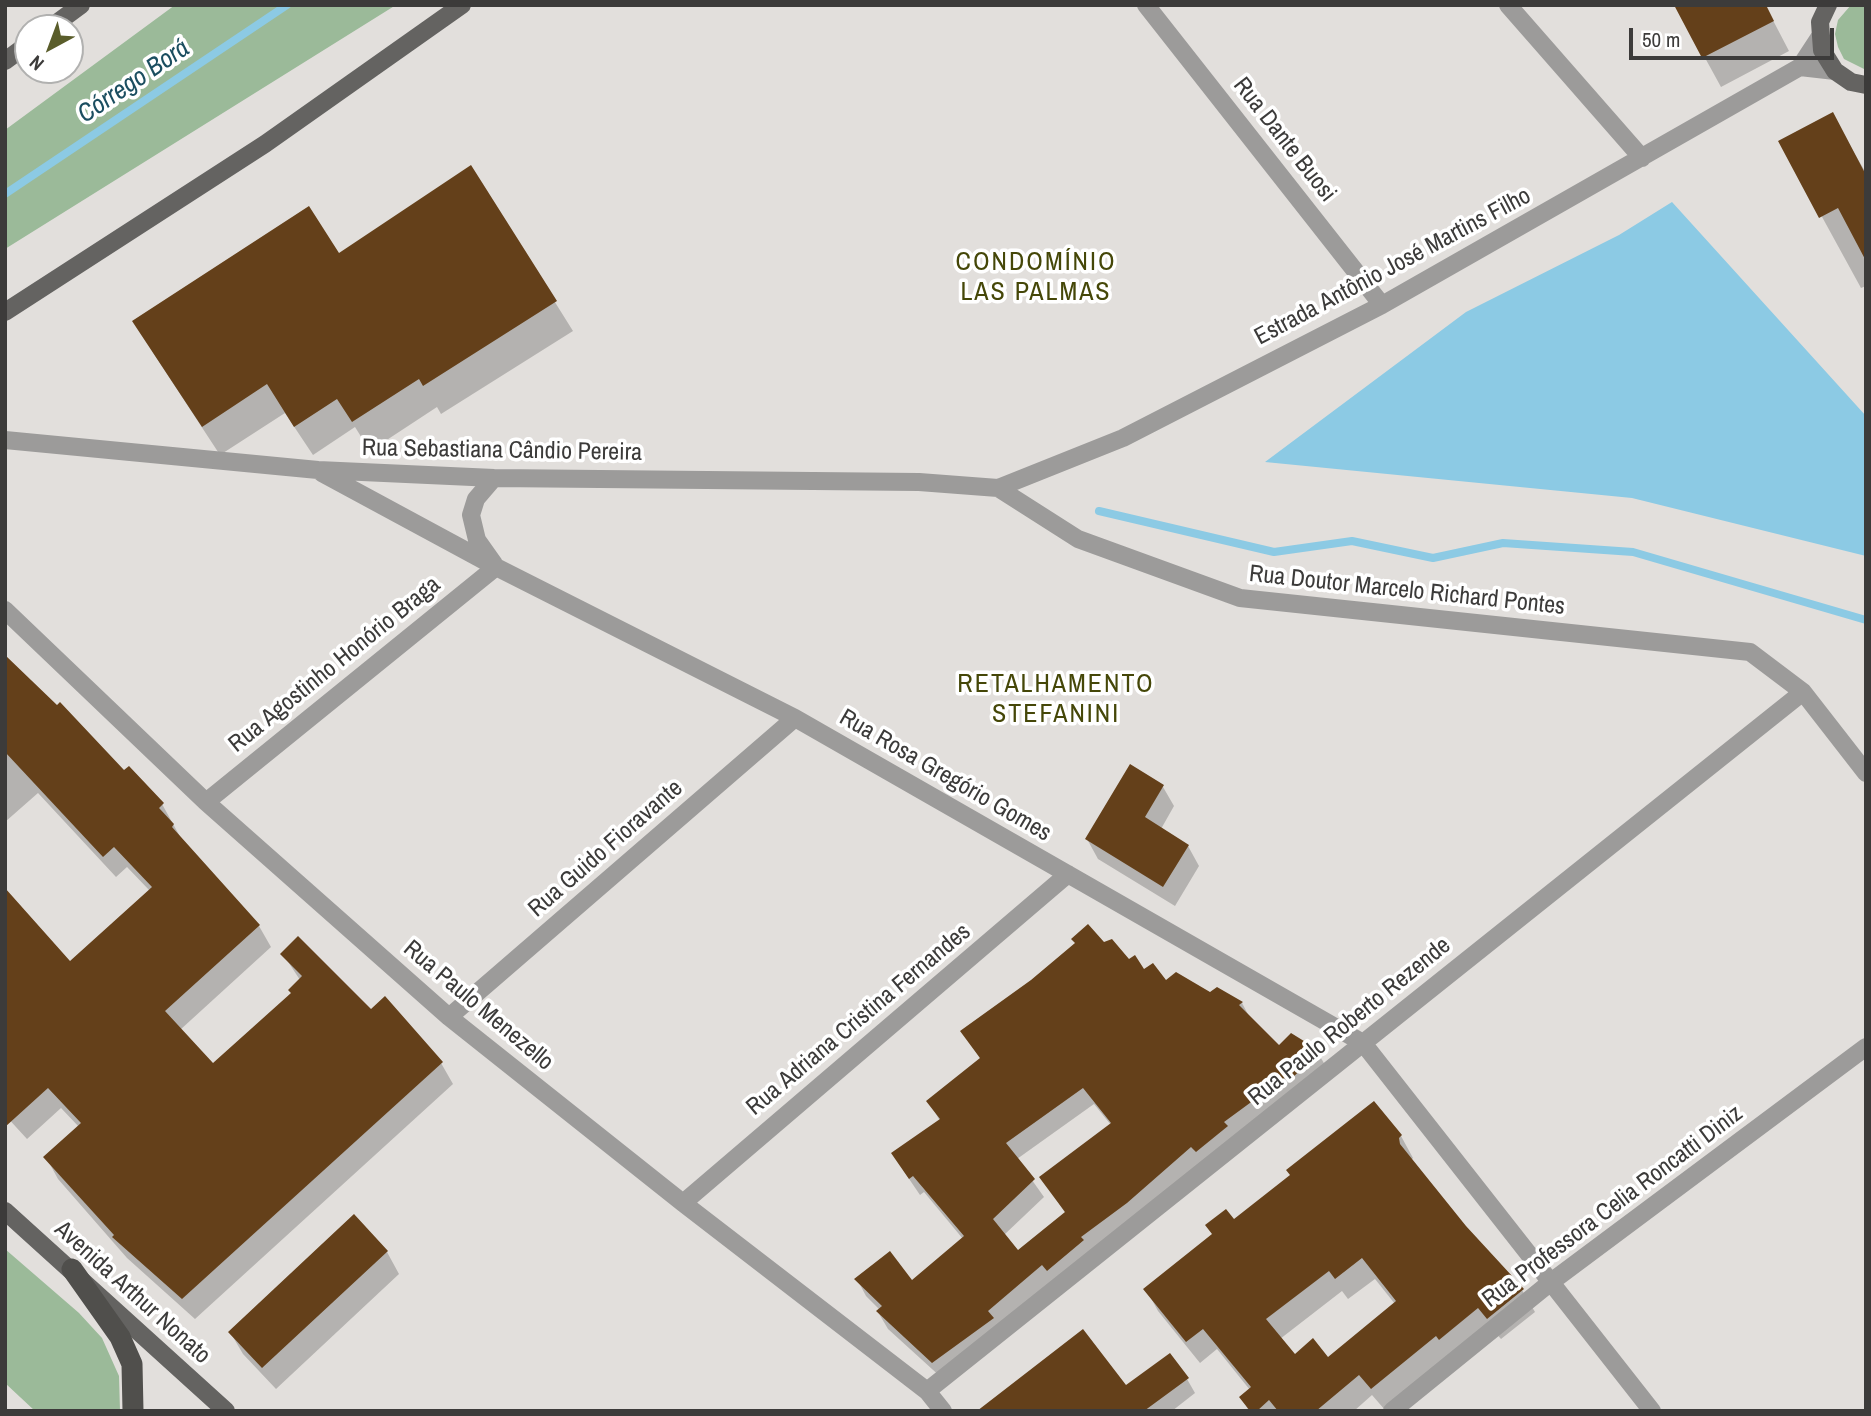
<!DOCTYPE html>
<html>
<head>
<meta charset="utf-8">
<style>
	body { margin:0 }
	#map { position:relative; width:1871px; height:1416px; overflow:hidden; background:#e2dfdc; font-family:"Archivo Narrow",sans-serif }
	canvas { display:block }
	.frame { position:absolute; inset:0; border:7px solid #3c3b3a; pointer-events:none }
	.north { position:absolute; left:14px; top:14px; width:70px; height:70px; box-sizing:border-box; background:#fff; border:2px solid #b1b1b0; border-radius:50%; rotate:221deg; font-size:19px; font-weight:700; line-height:28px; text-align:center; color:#3c3b3a }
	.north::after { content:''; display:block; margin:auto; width:24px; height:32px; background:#5a5d2b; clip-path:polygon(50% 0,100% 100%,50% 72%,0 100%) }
	.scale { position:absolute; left:1629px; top:28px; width:205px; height:32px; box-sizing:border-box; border:4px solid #3c3b3a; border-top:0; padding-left:9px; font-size:21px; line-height:24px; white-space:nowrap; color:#3c3b3a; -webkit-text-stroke:5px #fff; paint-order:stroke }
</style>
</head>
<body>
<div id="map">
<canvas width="1871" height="1416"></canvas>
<div class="frame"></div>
<div class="north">N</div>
<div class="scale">50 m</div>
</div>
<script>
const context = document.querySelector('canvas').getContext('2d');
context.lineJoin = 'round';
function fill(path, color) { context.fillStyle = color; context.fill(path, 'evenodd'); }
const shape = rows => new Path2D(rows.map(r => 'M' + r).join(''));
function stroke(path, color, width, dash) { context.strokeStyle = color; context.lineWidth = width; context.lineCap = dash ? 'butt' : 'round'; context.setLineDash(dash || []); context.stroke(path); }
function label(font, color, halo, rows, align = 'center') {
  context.font = font + ' "Archivo Narrow",sans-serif'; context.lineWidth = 7; context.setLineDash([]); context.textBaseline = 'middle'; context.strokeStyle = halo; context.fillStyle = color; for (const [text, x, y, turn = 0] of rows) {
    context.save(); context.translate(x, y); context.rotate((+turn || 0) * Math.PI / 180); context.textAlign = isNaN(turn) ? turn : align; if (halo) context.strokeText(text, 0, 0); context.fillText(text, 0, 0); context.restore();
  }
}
const green = shape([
	[175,5,396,5,5,249,5,130],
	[1851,5,1866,5,1866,70,1844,59,1838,47,1835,34,1838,20],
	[5,1249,79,1313,102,1338,119,1376,120,1411,35,1411,5,1383]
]);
const water = shape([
	[1672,202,1866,416,1866,556,1632,498,1265,462,1466,312,1619,235]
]);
const shadow = shape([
	[1676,5,1765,5,1789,51,1721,87],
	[1832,115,1866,173,1866,286,1861,288,1781,142],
	[471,168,573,331,441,414,437,407,370,451,355,427,313,455,285,413,220,455,152,351,339,256],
	[5,658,124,772,162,804,183,842,259,926,271,947,180,1030,213,1066,292,994,300,980,283,954,370,1011,441,1063,453,1084,195,1319,127,1258,58,1179,46,1157,79,1127,61,1108,27,1139,5,1115,70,964,150,891,127,867,116,877,38,793,5,822],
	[1163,787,1174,806,1161,829,1188,846,1199,866,1175,906,1098,859,1087,839],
	[1103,944,1143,972,1166,982,1210,995,1217,989,1242,1003,1251,1020,1280,1047,1318,1053,1328,1070,943,1379,888,1329,878,1312,880,1310,866,1296,857,1279,912,1283,963,1239,924,1192,920,1195,903,1170,940,1121,929,1102,981,1060,962,1031],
	[1094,1104,1111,1125,1041,1177,1066,1214,1018,1252,1004,1235,1044,1197,1017,1159],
	[1401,1136,1413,1158,1411,1160,1465,1227,1522,1290,1535,1312,1501,1339,1492,1329,1385,1410,1372,1395,1354,1411,1249,1411,1241,1397,1250,1390,1217,1349,1200,1363,1158,1311,1146,1289,1233,1222],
	[1375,1279,1395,1304,1328,1359,1294,1357,1280,1339,1342,1291,1348,1299],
	[387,1252,399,1274,276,1389,243,1354,230,1332],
	[1187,1379,1195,1393,1172,1411,996,1411]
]);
const stream = shape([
	[5,194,287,5],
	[1099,511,1274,552,1352,541,1433,558,1503,543,1633,552,1866,620]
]);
const building = shape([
	[1674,5,1766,5,1774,21,1702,58],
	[1833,112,1866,175,1866,261,1838,208,1819,218,1778,141],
	[471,165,557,301,423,386,419,379,352,422,337,399,294,427,267,384,202,427,132,321,309,206,339,253],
	[5,655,57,705,60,702,124,770,129,766,164,803,159,808,174,824,172,827,260,925,165,1011,213,1063,291,993,288,990,302,976,280,954,298,936,371,1009,385,996,443,1062,182,1299,112,1237,114,1235,43,1157,81,1123,48,1088,5,1127,5,888,70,961,152,887,114,847,103,857,5,752],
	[1130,764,1164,785,1145,817,1189,845,1163,887,1085,839],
	[1088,924,1104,942,1112,939,1129,959,1135,955,1144,969,1153,963,1166,980,1176,972,1210,992,1217,987,1243,1002,1239,1005,1279,1045,1291,1033,1320,1051,1289,1081,1284,1078,1224,1122,1228,1126,1196,1152,1191,1147,1127,1203,1081,1237,1084,1240,1047,1271,1042,1265,988,1311,994,1318,932,1363,876,1311,882,1306,854,1279,890,1251,912,1280,964,1236,913,1176,909,1179,891,1153,940,1119,926,1101,980,1058,960,1031,1031,980,1075,943,1071,939],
	[1083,1088,1111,1123,1039,1177,1065,1212,1018,1250,993,1219,1035,1179,1006,1143],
	[1374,1101,1402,1135,1399,1138,1400,1144,1466,1226,1524,1289,1487,1319,1478,1308,1439,1340,1436,1336,1371,1389,1359,1375,1316,1411,1278,1411,1269,1400,1257,1411,1250,1411,1239,1397,1251,1387,1203,1329,1186,1342,1143,1289,1212,1234,1205,1225,1226,1209,1234,1219,1290,1175,1286,1170],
	[1362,1258,1396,1301,1328,1357,1313,1338,1295,1354,1266,1319,1329,1271,1335,1279],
	[354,1214,388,1251,262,1368,228,1332],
	[1083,1329,1126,1385,1170,1353,1189,1378,1144,1411,977,1411]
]);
const minor = shape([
	[1146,5,1382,305],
	[1508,5,1642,158],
	[1800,67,1835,71],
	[5,440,318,470,494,478,919,482,998,488,1123,438,1382,305,1800,67,1819,38],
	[322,473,496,567,795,718,1363,1043,1652,1411],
	[494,478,476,499,471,515,477,540,494,564],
	[998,488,1078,539,1240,598,1750,652,1803,692,1866,773],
	[5,610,206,802,449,1017,683,1203,927,1391,943,1411],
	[206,802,496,567],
	[449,1017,795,718],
	[683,1203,1068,874],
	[927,1391,1803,692],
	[1392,1411,1551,1282,1866,1047]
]);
const major = shape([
	[1828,5,1820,22,1822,50,1835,71,1851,82,1866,85],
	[50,28,81,5],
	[5,61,28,44],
	[5,312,265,144,462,5],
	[5,1211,226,1411]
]);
const highway = shape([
	[72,1269,120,1337,132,1364,133,1411]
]);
const streetNames = [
	["Rua Dante Buosi",1284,140,52],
	["Estrada Antônio José Martins Filho",1393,267,-28],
	["Rua Sebastiana Cândio Pereira",502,451,1],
	["Rua Doutor Marcelo Richard Pontes",1407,591,6],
	["Rua Agostinho Honório Braga",335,665,-39],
	["Rua Rosa Gregório Gomes",945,776,30],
	["Rua Guido Fioravante",606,849,-41],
	["Rua Paulo Menezello",478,1006,40],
	["Rua Adriana Cristina Fernandes",859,1020,-40],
	["Rua Paulo Roberto Rezende",1350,1022,-39],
	["Rua Professora Celia Roncatti Diniz",1613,1207,-37],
	["Avenida Arthur Nonato",132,1293,42]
];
const waterNames = [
	["Córrego Borá",134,82,-34]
];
const neighbourhoodNames = [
	["CONDOMÍNIO",1036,263],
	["LAS PALMAS",1036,293],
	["RETALHAMENTO",1056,685],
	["STEFANINI",1056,715]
];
fill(green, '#9bba99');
fill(water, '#8ccae4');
fill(shadow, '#0003');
stroke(stream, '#8ccae4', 8);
fill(building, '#64401a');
stroke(minor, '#9c9b9a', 18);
stroke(major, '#646361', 18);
stroke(highway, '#504f4c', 21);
label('24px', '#3c3b3a', '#fff', streetNames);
label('italic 26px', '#1b4e60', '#fff', waterNames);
context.letterSpacing = '2px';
label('26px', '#454708', '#fff', neighbourhoodNames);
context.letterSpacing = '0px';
</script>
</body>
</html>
